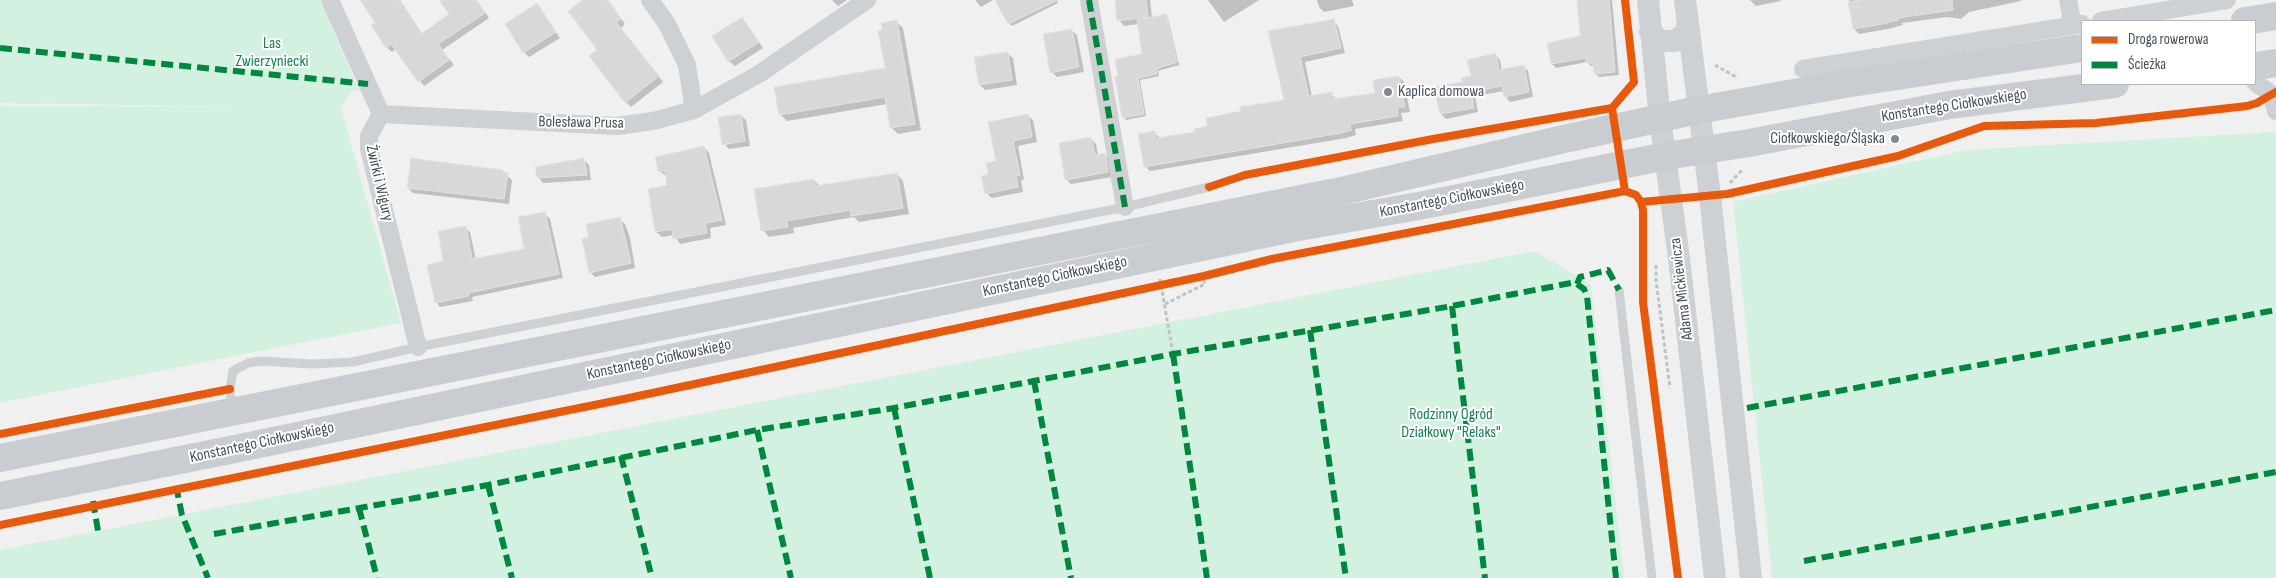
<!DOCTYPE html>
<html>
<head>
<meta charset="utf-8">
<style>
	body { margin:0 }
	#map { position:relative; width:2276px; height:578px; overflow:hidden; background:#f1f0f0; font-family:"Sofia Sans Condensed",sans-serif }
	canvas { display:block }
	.legend { position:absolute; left:2081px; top:20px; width:175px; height:65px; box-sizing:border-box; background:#fff; border:1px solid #b5b9bf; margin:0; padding:6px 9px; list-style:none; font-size:15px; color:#46515e }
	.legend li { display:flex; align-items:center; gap:10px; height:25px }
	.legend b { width:25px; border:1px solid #b5b9bf }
</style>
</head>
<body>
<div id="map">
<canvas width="2276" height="578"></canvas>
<ul class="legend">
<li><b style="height:6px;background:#e8590c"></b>Droga rowerowa</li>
<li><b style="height:6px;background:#00873e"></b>Ścieżka</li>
</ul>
</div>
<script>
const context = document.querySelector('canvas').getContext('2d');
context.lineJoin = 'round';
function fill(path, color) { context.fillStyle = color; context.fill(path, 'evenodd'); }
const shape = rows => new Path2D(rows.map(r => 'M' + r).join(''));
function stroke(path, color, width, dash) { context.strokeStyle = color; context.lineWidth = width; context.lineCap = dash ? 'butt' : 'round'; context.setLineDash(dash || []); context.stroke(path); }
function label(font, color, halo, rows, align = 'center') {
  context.font = font + ' "Sofia Sans Condensed",sans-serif'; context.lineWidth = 4; context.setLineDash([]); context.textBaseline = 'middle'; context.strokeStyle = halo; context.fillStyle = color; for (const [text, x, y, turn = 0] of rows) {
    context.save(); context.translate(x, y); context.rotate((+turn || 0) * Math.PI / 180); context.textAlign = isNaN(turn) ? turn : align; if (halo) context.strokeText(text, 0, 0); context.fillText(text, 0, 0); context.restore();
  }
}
const green = shape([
	[0,0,320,0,359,91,352,91,341,108,401,323,0,403,0,106,252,107,0,103],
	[2276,132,2276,578,1772,578,1733,202,1966,150],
	[1535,251,1591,285,1624,578,0,578,0,550]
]);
const shadow = shape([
	[362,0,400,0,422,34,451,14,445,0,477,0,489,18,442,50,454,65,424,86,396,49,392,52,386,47,377,23],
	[585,0,608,0,625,24,621,28,663,82,631,107,626,102],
	[832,0,847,0,838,6],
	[975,0,993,0,981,7],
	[1016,0,1057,0,1058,3,1012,26,1009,23],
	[1116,0,1150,0,1152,18,1165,16,1168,18,1179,65,1158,71,1159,76,1140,80,1146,116,1126,120,1123,117,1144,55,1139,24,1124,26,1119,20],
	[1208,0,1259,0,1224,22],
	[1317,0,1352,0,1354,6,1324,12,1319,7],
	[1578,0,1612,0,1619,75,1599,77,1595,73,1594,66,1591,66,1587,62,1556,68,1552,64,1582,37],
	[1750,0,1780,0,1781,1,1756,6],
	[1849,0,2021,0,2021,1,1969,12,1961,19,1947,17,1902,23,1903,25,1888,29,1859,34,1854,29],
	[537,5,560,38,529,57,524,52],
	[742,18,763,48,735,66,729,61],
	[896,21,903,28,921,130,898,134,891,127,887,104,787,121,780,114,886,69],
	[1333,21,1338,26,1345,53,1305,62,1312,97,1331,93,1337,100,1376,94,1399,77,1404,82,1410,112,1401,113,1403,121,1355,129,1356,135,1346,138,1150,171,1145,166,1154,132,1160,138,1196,133,1285,101,1270,32],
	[1071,30,1077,35,1084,72,1057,77,1052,72],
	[1007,53,1013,58,1017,85,985,90,980,85],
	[1496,55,1500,60,1502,71,1524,67,1528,71,1533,97,1510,102,1506,97,1504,91,1475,96,1478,112,1446,119,1441,114,1463,83],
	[741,115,746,120,750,146,729,149,724,144],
	[1027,115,1033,120,1037,142,1018,146,1024,180,1021,180,1023,192,992,198,986,193,990,175],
	[1091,139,1096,144,1098,155,1104,154,1109,159,1112,177,1071,184,1066,179],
	[704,147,709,153,726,225,710,228,711,238,680,244,674,235,662,237,656,232,650,190,668,186,667,176,659,171],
	[583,159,589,165,591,180,543,183,538,177],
	[505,174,512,180,509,204,413,193,408,188],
	[897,174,903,181,909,214,859,222,854,217,793,228,794,233,769,237,763,230,814,180,820,187],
	[545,214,550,219,563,278,472,297,473,301,440,307,436,302,444,262,465,228,470,232,476,260,526,250],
	[619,219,625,224,630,238,635,268,595,277,590,272,590,238]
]);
const building = shape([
	[360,0,399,0,421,34,449,14,439,0,477,0,485,13,438,44,449,60,418,82,391,44,386,48,371,25,375,23,360,0],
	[582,0,607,0,621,19,616,22,659,76,625,103,589,56,597,50,568,11,582,0],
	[995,0,1058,0,1008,24,995,0],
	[1115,0,1146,0,1148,17,1117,21,1115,0],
	[1577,0,1609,0,1615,72,1594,74,1593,63,1586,63,1586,58,1551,64,1547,43,1580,36,1577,0],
	[1860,0,1952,0,1953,10,1898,18,1898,20,1882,24,1853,29,1848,2,1860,0],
	[537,3,556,32,523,53,505,24,537,3],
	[1166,14,1177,62,1156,69,1157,74,1138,78,1144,114,1122,118,1115,77,1118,76,1115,59,1142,54,1137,20,1166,14],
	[742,17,759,42,728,62,712,36,742,17],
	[1334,19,1341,48,1300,57,1309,96,1332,92,1333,99,1375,93,1373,80,1399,76,1405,107,1397,108,1398,116,1350,124,1351,130,1341,133,1144,167,1138,134,1155,131,1156,138,1194,132,1194,129,1207,126,1206,118,1241,111,1240,107,1284,100,1268,31,1334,19],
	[897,20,915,124,890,128,885,97,779,115,774,87,885,68,878,31,882,30,881,23,897,20],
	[1072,29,1079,67,1050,73,1043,34,1072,29],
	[1008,52,1012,80,979,85,974,57,1008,52],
	[1496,53,1499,70,1524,65,1529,92,1504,97,1502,86,1471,92,1474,108,1440,114,1434,87,1462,82,1461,78,1471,76,1467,60,1496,53],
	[741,114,745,141,722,145,718,117,741,114],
	[1028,114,1032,137,1013,141,1020,175,1016,176,1018,187,985,194,981,176,988,174,986,163,996,161,988,122,1028,114],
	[1091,137,1095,155,1105,153,1108,172,1065,180,1059,143,1091,137],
	[704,146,722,220,705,223,707,233,673,239,672,229,655,232,648,189,667,185,665,171,658,171,655,157,704,146],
	[411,158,503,170,503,172,508,173,504,199,407,188,411,158],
	[584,158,587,175,537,178,535,167,584,158],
	[897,173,903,208,851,216,850,210,787,221,788,227,761,231,754,189,814,179,815,186,897,173],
	[545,212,559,274,468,293,469,296,435,303,427,265,443,261,438,231,466,226,472,259,524,249,518,217,545,212],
	[620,217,631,263,589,273,582,239,589,237,586,224,620,217]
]);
const path = shape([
	[1715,65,1738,78],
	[1730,183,1743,169],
	[1656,265,1656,280,1670,388],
	[1160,279,1173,354],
	[1165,304,1205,284,1202,270]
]);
const service = shape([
	[1619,290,1652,578],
	[232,409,230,389,233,371,248,363,260,361,312,364,353,362,418,347,1125,207,1209,187]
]);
const minor = shape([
	[330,0,381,114,369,136,369,149,418,347],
	[650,0,667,24,687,65,694,110],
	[1089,0,1125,207],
	[2068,0,2073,26],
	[2101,21,2227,0],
	[1803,69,2082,24],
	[2255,82,2271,94,2276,111],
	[381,114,617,126,653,121,694,110,759,74,867,0]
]);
const tertiary = shape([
	[1648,0,1660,119,1679,258,1715,578],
	[1685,0,1710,196,1751,578],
	[1650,32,1661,41,1675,41,1686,33,1687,27]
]);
const primary = shape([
	[2245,21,2276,16],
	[2255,66,2276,63],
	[0,458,1346,190,1564,139,1698,110,1845,84,2082,48],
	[0,496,235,449,1293,228,1424,205,1666,156,1749,143,1949,105,2115,84]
]);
const quiet = shape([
	[1089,0,1125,207],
	[0,48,368,84],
	[1577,284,1584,289,1587,296,1616,578],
	[1452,306,1485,578],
	[1310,330,1346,578],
	[1173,354,1207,578],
	[1034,381,1071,578],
	[894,408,930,578],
	[1747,408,2276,310],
	[757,430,791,578],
	[621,456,652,578],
	[488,485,512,578],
	[176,486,182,515,208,578],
	[93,501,98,531],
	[359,508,377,578],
	[214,534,488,485,757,430,894,408,1173,354,1452,306,1571,283,1577,284,1580,277,1608,270,1619,290],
	[1804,561,2276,472]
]);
const cycleway = shape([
	[1625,0,1634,82,1612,108,1625,191,1636,195,1641,202,1643,210,1643,302,1678,578],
	[1209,187,1245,175,1433,139,1612,108],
	[1641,202,1727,194,1898,156,1984,126,2096,123,2247,106,2257,103,2276,92],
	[0,434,230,389],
	[0,525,624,399,1204,276,1272,259,1625,191]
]);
const markers = [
	[1388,92,5,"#828991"],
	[1895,139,5,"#828991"]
];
const parkNames = [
	["Las",272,44],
	["Zwierzyniecki",272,62],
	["Rodzinny Ogród",1451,415],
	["Działkowy \"Relaks\"",1451,433]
];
const poiNames = [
	["Kaplica domowa",1398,92],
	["Ciołkowskiego/Śląska",1885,139,"right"]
];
const streetNames = [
	["Konstantego Ciołkowskiego",1954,106,-9],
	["Bolesława Prusa",581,123,1],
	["Żwirki i Wigury",379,183,77],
	["Konstantego Ciołkowskiego",1452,199,-11],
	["Konstantego Ciołkowskiego",1055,277,-12],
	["Adama Mickiewicza",1682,289,-97],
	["Konstantego Ciołkowskiego",659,360,-12],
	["Konstantego Ciołkowskiego",262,443,-12]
];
fill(green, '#d3f1e1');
fill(shadow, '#0003');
fill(building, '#d8d8db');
stroke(building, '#e2e2e3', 1);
stroke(path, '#bac6c4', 3, [4, 2.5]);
stroke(service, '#ced1d4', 9);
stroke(minor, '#ced1d4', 18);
stroke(tertiary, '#ced1d4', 22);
stroke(primary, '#c9ccd1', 28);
stroke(quiet, '#00873e', 6, [12, 6]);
stroke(cycleway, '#e8590c', 8);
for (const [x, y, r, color] of markers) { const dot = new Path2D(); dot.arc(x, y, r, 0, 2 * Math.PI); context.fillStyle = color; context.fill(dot); stroke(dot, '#fff', 2); }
label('16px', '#128353', '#fff', parkNames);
label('16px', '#46515e', '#fff', poiNames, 'left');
label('16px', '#46515e', '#fff', streetNames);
</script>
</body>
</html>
